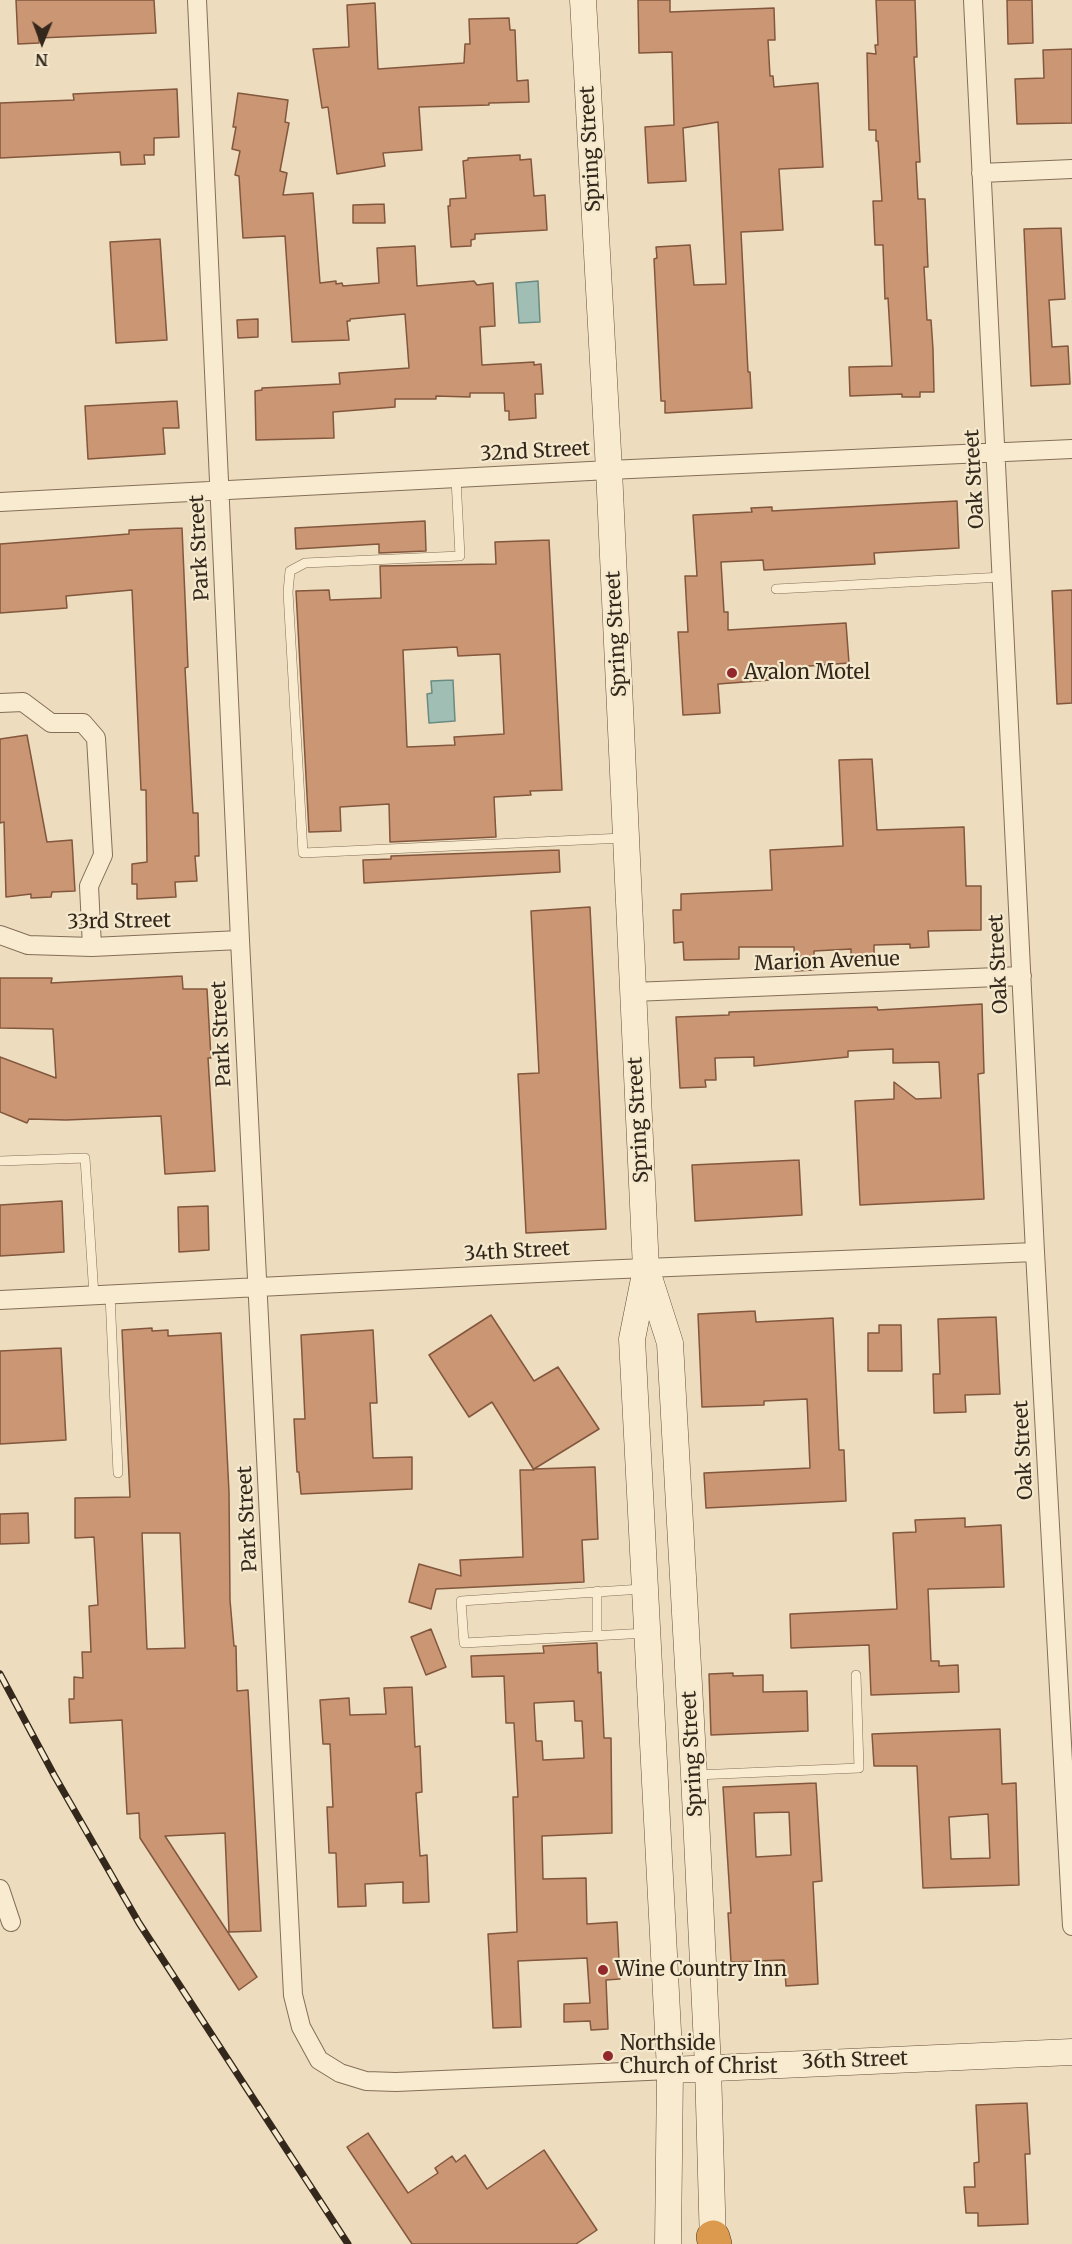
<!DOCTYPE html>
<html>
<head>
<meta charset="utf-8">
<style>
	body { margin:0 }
	#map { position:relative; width:1072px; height:2244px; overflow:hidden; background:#edddbe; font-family:Merriweather,serif }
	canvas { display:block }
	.north { position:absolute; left:12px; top:12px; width:60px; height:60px; -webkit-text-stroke:4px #f4e8cd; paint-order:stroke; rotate:181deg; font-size:16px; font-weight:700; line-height:24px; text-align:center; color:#34271b }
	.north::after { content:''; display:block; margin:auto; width:21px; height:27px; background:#34271b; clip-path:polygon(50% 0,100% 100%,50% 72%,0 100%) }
</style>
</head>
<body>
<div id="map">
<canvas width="1072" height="2244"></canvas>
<div class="north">N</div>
</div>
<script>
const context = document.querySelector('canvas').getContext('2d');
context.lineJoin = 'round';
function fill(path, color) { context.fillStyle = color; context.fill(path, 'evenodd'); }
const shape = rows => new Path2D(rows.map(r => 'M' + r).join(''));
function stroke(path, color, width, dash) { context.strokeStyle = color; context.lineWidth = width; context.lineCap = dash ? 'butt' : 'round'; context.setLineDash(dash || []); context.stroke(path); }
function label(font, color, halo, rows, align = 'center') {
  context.font = font + ' Merriweather,serif'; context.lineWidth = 4.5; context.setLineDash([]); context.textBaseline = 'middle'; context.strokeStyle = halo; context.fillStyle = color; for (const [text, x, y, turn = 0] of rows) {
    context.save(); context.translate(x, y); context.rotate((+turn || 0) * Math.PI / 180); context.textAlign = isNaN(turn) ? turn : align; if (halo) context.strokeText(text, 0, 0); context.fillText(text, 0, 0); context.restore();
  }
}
const water = shape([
	[538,281,540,322,519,323,516,283,538,281],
	[453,680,455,721,429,723,427,694,432,693,431,681,453,680]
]);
const building = shape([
	[16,0,154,0,156,33,39,38,39,43,18,44,16,0],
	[638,0,670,0,670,12,774,8,775,40,768,40,770,76,773,76,774,87,818,83,823,167,779,169,783,230,741,232,748,372,750,372,752,408,665,413,665,401,661,401,654,259,657,258,656,247,690,245,694,285,726,284,718,122,683,128,686,181,648,183,645,127,674,125,672,52,639,53,638,0],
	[876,0,915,0,917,57,914,57,920,162,916,162,918,199,925,199,928,267,924,267,927,320,931,320,933,349,934,392,920,392,920,397,902,397,902,394,850,396,849,367,892,366,888,298,885,299,883,245,875,245,873,201,882,201,878,141,876,141,876,130,869,130,867,53,876,54,875,45,878,45,876,0],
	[1007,0,1032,0,1033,43,1008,44,1007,0],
	[375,3,378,69,464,63,465,44,470,44,469,19,509,18,510,30,515,30,517,81,528,80,529,102,489,103,489,105,419,107,422,150,383,153,385,166,337,174,328,107,322,108,313,49,349,47,347,5,375,3],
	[1072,49,1072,123,1017,124,1015,79,1044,78,1043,50,1072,49],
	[177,89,179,137,154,138,154,155,144,155,145,164,121,165,120,152,0,158,0,103,74,100,73,94,177,89],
	[238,93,288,100,285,122,289,123,280,171,287,173,283,195,313,193,320,283,336,281,336,284,342,283,343,286,379,283,377,248,415,246,417,286,474,281,477,285,493,283,495,326,480,327,482,365,534,362,534,365,541,364,543,394,535,394,536,418,509,420,509,411,505,411,504,393,470,393,470,397,436,396,436,399,395,399,395,407,333,412,334,438,256,440,255,391,262,390,262,388,340,384,339,373,409,368,405,314,350,319,350,321,347,321,349,340,292,342,285,236,243,238,239,176,235,175,240,151,232,149,236,127,233,127,238,93],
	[520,155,520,160,531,159,534,196,545,195,547,230,475,234,475,239,471,240,471,246,451,247,448,206,450,206,450,199,466,198,463,161,468,160,468,158,520,155],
	[384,204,385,223,353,223,353,205,384,204],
	[1061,228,1065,299,1049,300,1052,347,1068,346,1070,384,1031,386,1024,229,1061,228],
	[160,239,167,340,116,343,110,242,160,239],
	[258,319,258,337,238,338,237,320,258,319],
	[177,401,179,428,163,428,165,454,88,459,85,406,177,401],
	[957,501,959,548,874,553,875,564,764,570,763,560,721,562,724,612,728,612,728,630,846,623,849,663,783,668,784,679,718,684,720,713,683,715,678,632,688,632,685,576,697,576,693,515,752,512,751,508,772,507,772,511,957,501],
	[425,521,426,551,379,553,379,544,296,549,295,528,425,521],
	[182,528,188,667,185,668,193,813,198,813,199,856,195,856,197,881,175,882,176,897,137,899,137,884,132,884,132,864,147,862,146,790,141,790,132,590,66,596,67,608,0,613,0,544,129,534,129,530,182,528],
	[549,540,562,790,530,791,531,795,494,797,496,837,390,842,389,804,340,807,341,831,309,832,296,591,329,590,330,600,381,598,380,566,496,564,495,542,549,540],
	[457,647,458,656,500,654,504,734,454,737,455,745,407,747,403,650,457,647],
	[1072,590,1072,703,1057,704,1052,591,1072,590],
	[27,735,47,842,72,840,75,891,52,892,51,897,31,898,31,894,6,897,4,822,0,823,0,739,27,735],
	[872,759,877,830,964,827,966,886,981,886,981,930,928,931,929,947,910,948,910,944,874,945,874,955,851,956,851,949,814,951,814,970,795,971,794,947,739,947,739,959,684,960,683,942,674,943,673,910,681,910,681,894,772,890,770,850,843,846,839,760,872,759],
	[559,850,560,872,364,883,363,860,391,859,391,856,559,850],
	[590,907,606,1229,526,1233,518,1074,539,1073,531,911,590,907],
	[182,976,183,989,207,989,211,1058,208,1058,215,1171,165,1174,161,1116,66,1120,29,1119,27,1123,0,1112,0,1057,56,1078,53,1029,0,1028,0,978,52,978,51,983,182,976],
	[982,1004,984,1073,978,1074,984,1199,860,1205,855,1101,894,1099,894,1082,916,1099,941,1098,939,1062,893,1063,893,1049,848,1051,848,1057,754,1066,754,1057,715,1058,716,1080,705,1080,706,1087,680,1088,676,1017,729,1015,729,1012,877,1007,878,1010,982,1004],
	[799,1160,802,1215,695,1221,692,1165,799,1160],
	[62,1201,64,1252,0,1256,0,1205,62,1201],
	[208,1206,209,1250,179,1252,178,1207,208,1206],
	[755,1311,756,1322,833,1318,839,1450,844,1450,846,1501,706,1508,704,1473,810,1468,807,1399,764,1401,764,1405,702,1407,698,1314,755,1311],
	[491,1315,534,1381,558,1367,599,1429,534,1469,595,1467,598,1539,582,1540,584,1582,436,1589,431,1609,409,1602,419,1564,461,1576,460,1560,523,1557,520,1470,534,1470,492,1402,469,1417,429,1355,491,1315],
	[996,1317,1000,1394,965,1395,966,1412,934,1413,933,1374,940,1374,938,1319,996,1317],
	[879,1325,901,1325,902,1371,868,1371,868,1333,879,1333,879,1325],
	[152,1328,152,1331,168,1330,168,1336,221,1333,229,1492,230,1600,234,1646,236,1646,237,1691,248,1690,261,1931,229,1932,225,1833,165,1836,257,1977,239,1990,140,1838,139,1813,127,1814,122,1720,70,1723,69,1699,74,1699,74,1677,83,1678,82,1652,91,1652,89,1606,98,1605,94,1537,75,1538,75,1498,130,1497,122,1330,152,1328],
	[142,1533,180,1533,185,1648,147,1649,142,1533],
	[373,1330,377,1403,370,1403,373,1458,412,1457,412,1489,301,1494,299,1472,297,1472,294,1419,305,1419,301,1335,373,1330],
	[61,1348,66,1440,0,1444,0,1351,61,1348],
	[28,1513,29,1543,0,1544,0,1514,28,1513],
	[965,1518,965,1527,1001,1525,1004,1587,928,1589,931,1661,939,1661,939,1666,958,1665,959,1692,871,1695,869,1645,791,1648,790,1614,897,1609,893,1533,916,1532,915,1520,965,1518],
	[431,1629,446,1667,426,1675,411,1637,431,1629],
	[597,1643,598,1673,601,1672,604,1738,611,1738,612,1833,542,1836,543,1879,586,1878,587,1924,617,1922,620,1979,606,1980,608,2029,591,2030,590,2021,564,2022,564,2004,590,2003,587,1958,518,1961,521,2027,493,2028,488,1934,517,1932,513,1797,518,1797,514,1723,506,1723,504,1676,472,1677,471,1656,544,1653,543,1646,597,1643],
	[574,1701,575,1721,582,1721,584,1758,543,1760,542,1741,536,1741,534,1703,574,1701],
	[733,1673,733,1676,763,1675,763,1692,807,1691,808,1731,711,1735,709,1674,733,1673],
	[412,1687,415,1747,420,1746,422,1792,416,1793,420,1856,427,1855,429,1902,403,1903,403,1882,365,1884,366,1906,338,1907,336,1853,329,1853,327,1807,333,1807,330,1744,323,1744,320,1700,349,1698,350,1715,386,1714,384,1688,412,1687],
	[1000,1729,1002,1784,1016,1783,1019,1885,923,1888,917,1766,874,1766,872,1734,1000,1729],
	[988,1814,990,1858,951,1859,949,1817,988,1814],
	[816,1783,822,1881,813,1882,818,1984,786,1986,784,1960,731,1962,728,1913,731,1913,723,1787,816,1783],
	[789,1812,791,1855,756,1857,754,1813,789,1812],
	[1027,2103,1030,2154,1025,2154,1028,2224,978,2226,978,2213,966,2213,964,2187,975,2187,974,2163,979,2162,976,2105,1027,2103],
	[368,2133,408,2193,438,2173,435,2168,452,2156,456,2162,465,2155,487,2189,544,2150,597,2230,576,2244,412,2244,347,2147,368,2133]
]);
const lane = shape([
	[456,479,460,556,305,563,290,571,288,592,303,853,623,838],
	[776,589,1003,577],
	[0,1161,85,1158,94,1296],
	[110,1295,118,1473],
	[642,1589,461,1601,464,1643,647,1633],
	[597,1591,597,1636],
	[696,1775,859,1768,856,1675]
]);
const street = shape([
	[197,0,240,940,293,1995,301,2027,319,2060,340,2073,366,2081,396,2082,670,2070],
	[973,0,1035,1252,1072,1926],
	[981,173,1072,169],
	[0,502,609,470,1072,449],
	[0,703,23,702,51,723,83,723,96,738,103,855,89,886,92,947],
	[0,935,28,945,92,947,240,940],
	[633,992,1022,976],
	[0,1300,598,1270,1035,1252],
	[0,1889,11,1922]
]);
const secondary = shape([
	[583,0,609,470,646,1269,632,1339,670,2070,668,2244],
	[647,1271,670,1343,694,1775,708,2067,713,2244],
	[670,2070,1072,2052]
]);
const highway = shape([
	[713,2237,715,2244]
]);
const rail = shape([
	[0,1674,54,1775,139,1923,348,2244]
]);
const markers = [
	[732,673,6,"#92282c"],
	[603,1970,6,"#92282c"],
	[608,2056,6,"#92282c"]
];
const streetNames = [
	["Spring Street",591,149,-93],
	["32nd Street",535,452,-3],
	["Oak Street",975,479,-93],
	["Park Street",200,548,-93],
	["Spring Street",617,634,-93],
	["33rd Street",119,922,-1],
	["Marion Avenue",827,962,-2],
	["Oak Street",999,964,-93],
	["Park Street",222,1034,-93],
	["Spring Street",639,1120,-93],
	["34th Street",517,1252,-3],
	["Oak Street",1024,1450,-93],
	["Park Street",248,1519,-93],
	["Spring Street",693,1754,-93],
	["36th Street",855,2061,-2]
];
const poiNames = [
	["Avalon Motel",744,673],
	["Wine Country Inn",615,1970],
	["Northside",620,2044],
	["Church of Christ",620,2067]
];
fill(water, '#a1beb5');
stroke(water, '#698b82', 1.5);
fill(building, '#ca9674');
stroke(building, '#83573d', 1.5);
stroke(lane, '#846e57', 10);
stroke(street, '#846e57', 20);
stroke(secondary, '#664f3a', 27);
stroke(highway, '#513c2c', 34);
stroke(lane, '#f8ebd0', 9);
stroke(street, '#f8ebd0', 18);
stroke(secondary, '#f8ebd0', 26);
stroke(highway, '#dc9a4e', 33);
stroke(rail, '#34271b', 7);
stroke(rail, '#f4e8cd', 4.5, [14]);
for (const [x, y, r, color] of markers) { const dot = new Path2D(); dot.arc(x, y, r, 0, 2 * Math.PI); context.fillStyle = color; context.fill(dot); stroke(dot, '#f4e8cd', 2); }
label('20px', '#34271b', '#f4e8cd', streetNames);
label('20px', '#34271b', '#f4e8cd', poiNames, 'left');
</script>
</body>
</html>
